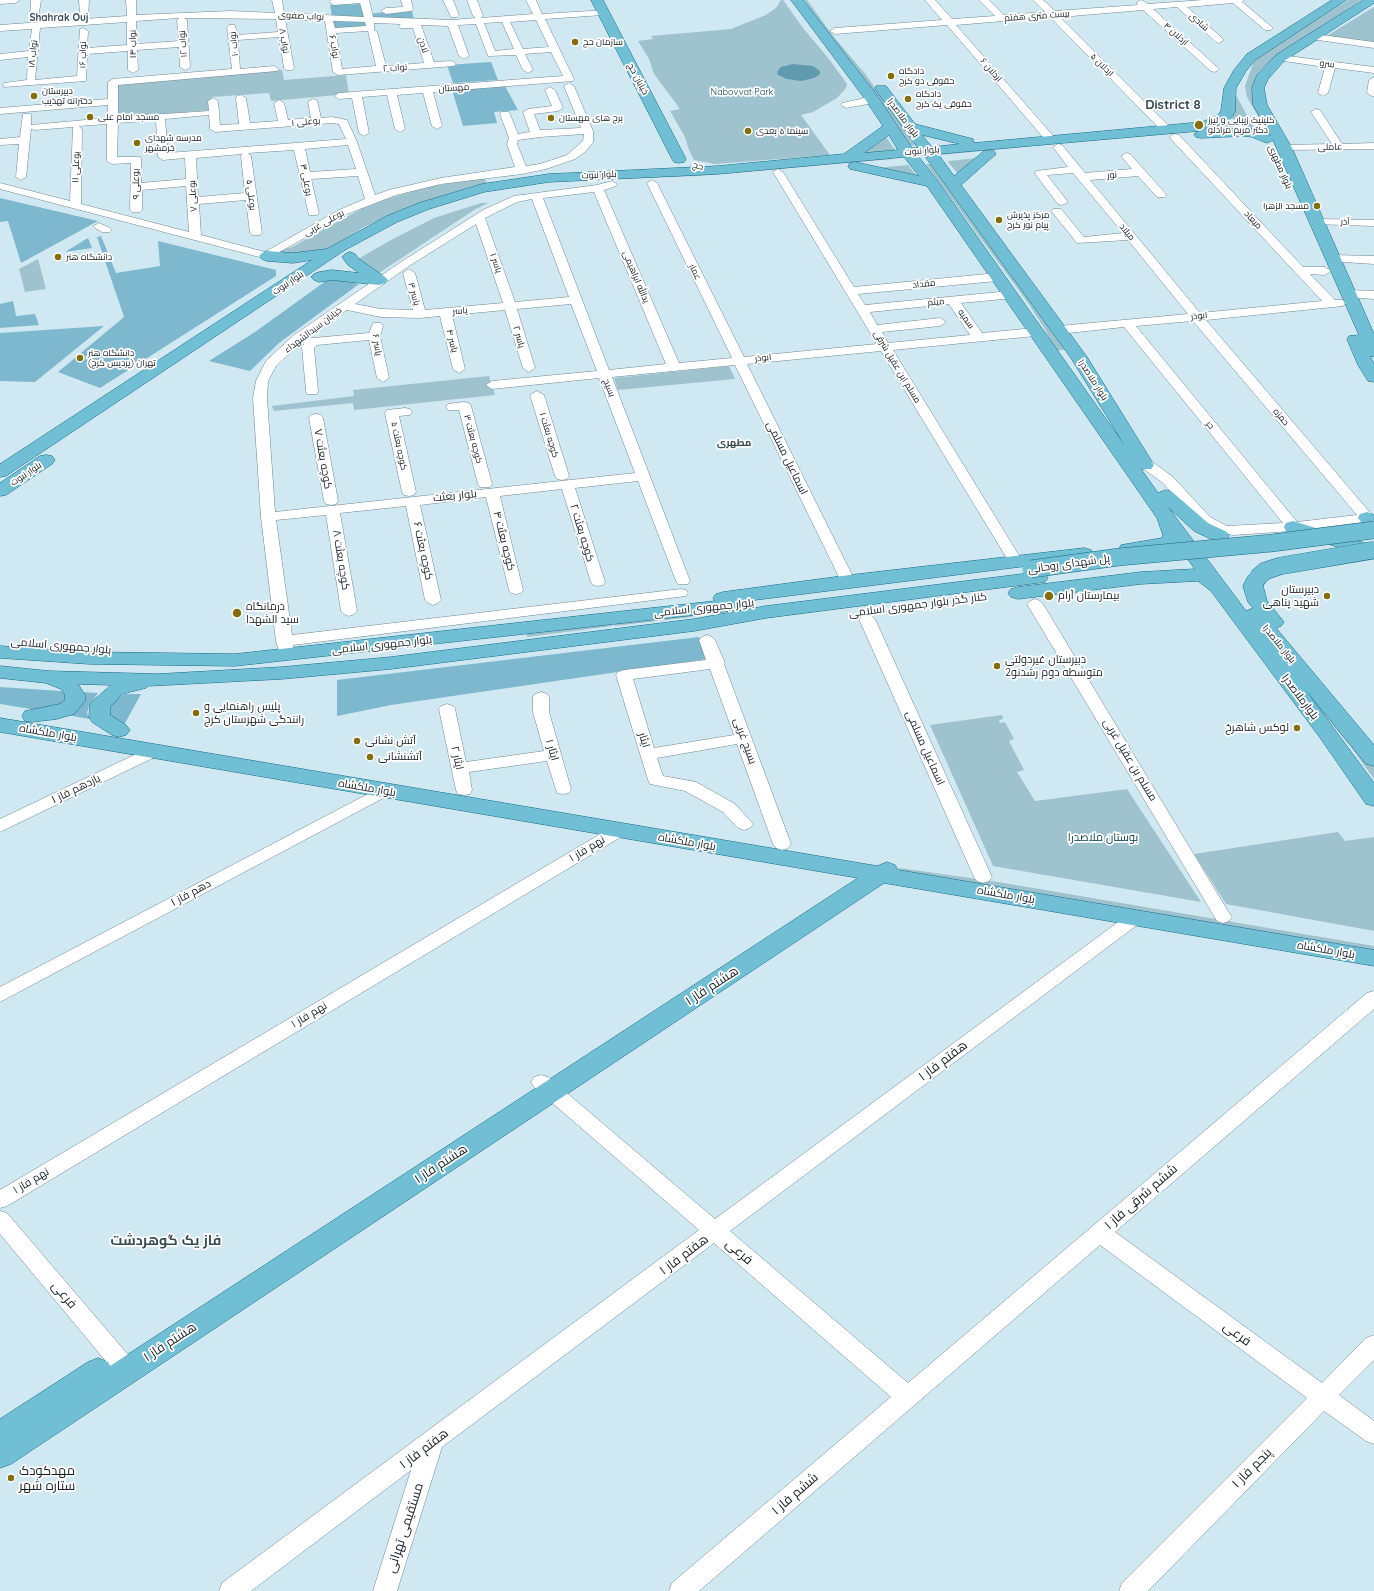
<!DOCTYPE html>
<html>
<head>
<meta charset="utf-8">
<style>
	body { margin:0 }
	canvas { display:block; background:#d0e8f1 }
</style>
</head>
<body>
<canvas width="1374" height="1591"></canvas>
<script>
const context = document.querySelector('canvas').getContext('2d');
context.lineJoin = 'round';
function fill(path, color) { context.fillStyle = color; context.fill(path, 'evenodd'); }
const shape = rows => new Path2D(rows.map(r => 'M' + r).join(''));
function stroke(path, color, width, dash) { context.strokeStyle = color; context.lineWidth = width; context.lineCap = dash ? 'butt' : 'round'; context.setLineDash(dash || []); context.stroke(path); }
function label(font, color, halo, rows, align = 'center') {
  context.font = font + ' Quicksand,Cairo,sans-serif'; context.lineWidth = 3.5; context.setLineDash([]); context.textBaseline = 'middle'; context.strokeStyle = halo; context.fillStyle = color; for (const [text, x, y, turn = 0] of rows) {
    context.save(); context.translate(x, y); context.rotate((+turn || 0) * Math.PI / 180); context.textAlign = isNaN(turn) ? turn : align; if (halo) context.strokeText(text, 0, 0); context.fillText(text, 0, 0); context.restore();
  }
}
const green = shape([
	[781,0,783,0,803,28,829,59,847,84,846,88,837,98,813,112,801,115,830,155,715,164,694,160,689,150,685,137,670,111,680,109,654,74,649,59,638,41,653,39,651,36,731,29,766,15,776,8],
	[804,0,807,0,834,37,866,75,915,145,911,146,894,125],
	[1348,0,1361,0,1270,61,1260,71,1253,86,1265,123,1262,123,1247,97,1245,86,1254,61,1275,45],
	[1374,7,1374,44,1325,37],
	[282,70,284,80,346,75,349,94,271,101,269,93,212,97,211,110,116,118,116,83],
	[1233,94,1237,97,1255,130,1250,130,1240,121,1230,118],
	[1230,123,1238,126,941,155,940,154,1203,129],
	[886,137,895,150,861,154],
	[891,158,893,159,697,176,573,181],
	[977,158,958,174,948,162,949,161],
	[926,164,930,164,1069,349,1055,351,1045,329,1026,300],
	[908,165,918,177,876,168],
	[484,178,487,183,467,188,399,211,364,227,324,252,311,255,279,252,286,247,290,248,361,209,384,200,426,187],
	[481,203,488,203,474,210,379,273,358,259,391,240,434,218],
	[38,259,46,289,25,292,19,269],
	[729,366,735,379,618,390,614,378],
	[489,376,495,395,354,410,353,403,274,411,272,406,354,396,353,390],
	[697,612,698,616,615,626,614,622],
	[610,622,612,626,527,637,526,633],
	[1257,633,1349,733,1374,767,1374,779,1351,747],
	[1002,715,1003,719,999,720,1000,723,1005,722,1014,739,1009,741,1024,770,1017,772,1035,801,1127,789,1201,902,993,866,930,725],
	[1338,832,1345,841,1374,837,1374,931,1226,904,1194,854],
	[900,868,998,882,1374,946,1374,954,895,873]
]);
const forest = shape([
	[361,4,366,18,332,16,330,5],
	[412,11,414,19,372,17,374,13],
	[331,18,366,20,368,27,333,30],
	[491,62,498,80,453,83,447,65],
	[505,86,518,110,494,112,497,123,463,126,452,90],
	[0,198,98,221,21,263,8,221,0,222],
	[101,236,116,273,160,266,158,241,276,270,276,276,100,388,58,372,124,317,97,237],
	[88,238,92,248,65,252],
	[330,278,359,284,279,343,250,371,209,361,255,332],
	[13,301,16,316,35,314,39,325,0,328,0,304],
	[104,326,35,382,0,381,0,333],
	[699,637,707,659,391,705,337,716,337,680],
	[0,687,61,691,65,694,65,700,59,706,37,710,0,704],
	[81,692,98,693,89,706,87,713,90,719,66,715],
	[126,694,141,694,124,725,107,717,109,704,119,696]
]);
const water = shape([
	[793,64,813,66,820,71,820,74,814,78,801,81,787,79,778,75,777,72,781,67]
]);
const minor = shape([
	[0,0,20,0,15,3,0,4,0,0],
	[31,0,41,0,38,19,35,20,30,17,31,0],
	[79,0,89,0,88,17,85,18,80,15,79,0],
	[126,0,136,0,136,15,230,11,275,13,272,0,282,0,284,13,364,17,360,3,334,5,329,2,331,0,369,0,373,17,452,20,476,18,473,16,467,0,477,0,483,16,481,18,533,14,526,0,536,0,542,14,606,10,606,14,603,15,545,19,574,79,573,81,433,92,442,126,437,129,432,126,423,93,397,95,405,129,400,132,395,129,387,95,362,97,369,133,364,136,359,133,352,98,339,99,334,96,339,93,563,76,551,52,525,54,533,70,528,73,523,70,516,55,488,56,476,24,458,25,469,56,464,59,459,56,448,26,421,25,434,62,451,61,454,62,456,64,454,66,338,75,333,72,325,21,285,19,294,68,292,70,286,70,284,68,279,37,238,40,240,69,274,66,279,69,277,71,118,85,118,117,209,111,208,101,213,98,218,101,220,125,239,124,236,98,237,96,241,95,246,98,250,123,278,121,274,103,279,100,284,103,288,120,311,118,308,102,313,99,317,100,321,118,332,117,347,120,348,122,357,142,375,195,389,190,441,178,515,167,507,144,509,138,500,114,501,112,509,112,518,134,530,132,523,112,528,109,552,106,545,90,550,87,555,90,563,108,558,111,534,114,540,130,581,128,564,86,569,83,574,86,593,131,593,142,586,151,575,159,546,169,522,174,441,184,396,195,347,214,267,259,0,189,0,183,70,201,73,127,35,130,31,129,26,177,21,180,16,177,19,144,0,145,0,139,20,137,23,114,31,114,31,125,107,118,108,105,0,114,0,108,108,99,108,82,113,79,232,69,227,27,229,25,235,25,237,35,278,32,276,19,184,18,187,20,190,67,188,69,185,70,180,67,179,47,137,50,138,70,133,73,128,70,128,51,87,54,86,81,4,87,3,85,4,83,27,80,28,57,0,60,0,54,29,51,32,29,0,31,0,25,127,16,126,0],
	[179,18,177,20,179,41,137,44,136,21,179,18],
	[536,20,549,47,523,49,510,22,536,20],
	[333,21,365,22,366,26,335,28,333,21],
	[127,22,127,45,87,48,88,31,83,28,80,29,77,76,35,80,40,28,127,22],
	[502,22,514,49,495,51,484,23,502,22],
	[374,23,401,24,398,26,400,28,413,28,424,63,386,66,377,32,374,30,374,23],
	[368,31,376,66,342,69,336,33,368,31],
	[209,115,210,129,215,132,332,123,339,124,346,139,168,153,165,119,209,115],
	[156,120,158,157,163,160,185,158,186,179,141,183,141,159,140,157,117,157,118,123,156,120],
	[107,124,107,161,112,164,131,163,130,210,132,212,140,212,142,210,142,190,186,186,189,232,81,204,82,129,79,126,107,124],
	[584,134,583,141,567,155,540,164,526,166,517,144,518,140,540,137,584,134],
	[348,145,356,169,310,172,305,149,348,145],
	[294,150,309,215,317,215,319,213,311,179,358,176,365,199,339,210,265,252,201,235,199,204,246,200,250,233,252,235,260,235,262,233,251,156,248,153,294,150],
	[242,154,241,156,245,193,198,197,196,158,242,154],
	[401,0,411,0,413,9,411,11,386,14,381,11,386,8,403,7,401,0],
	[443,0,453,0,459,15,457,17,451,17,443,0],
	[925,0,935,0,952,19,995,16,979,0,989,0,1004,15,1045,12,1033,0,1043,0,1055,11,1138,5,1136,3,1141,0,1148,4,1203,0,1244,0,1242,2,1273,28,1271,30,1265,30,1233,3,1187,7,1222,38,1224,40,1219,43,1216,42,1177,7,1153,9,1217,67,1219,69,1217,71,1214,72,1211,71,1143,10,1060,17,1171,128,1172,130,1171,132,1167,133,1163,132,1050,17,956,25,1055,138,1056,140,1051,143,1047,142,947,25,835,34,830,31,835,28,942,20,925,0],
	[1314,34,1374,42,1374,48,1311,39,1309,37,1314,34],
	[1280,55,1374,67,1374,73,1335,68,1328,93,1323,96,1318,93,1325,67,1277,60,1275,58,1277,56,1280,55],
	[1374,77,1374,96,1372,96,1367,93,1369,80,1374,77],
	[871,94,876,97,868,104,846,108,841,105,842,103,861,99,871,94],
	[1316,109,1320,110,1342,144,1374,143,1374,149,1281,150,1280,148,1281,146,1285,145,1332,144,1311,112,1316,109],
	[1175,134,1179,135,1303,267,1325,267,1331,271,1325,275,1310,274,1335,300,1343,300,1345,303,1343,306,1206,320,1372,515,1374,518,1372,521,1293,531,1233,535,1218,532,1200,523,1163,483,1137,464,1135,461,1137,458,1147,458,1173,477,1210,517,1227,526,1283,523,1124,327,1059,334,1053,330,1059,326,1188,314,1128,240,1077,243,1053,213,1051,211,1053,209,1061,209,1084,237,1123,233,1073,173,1047,175,1068,202,1062,205,1058,204,1036,175,1035,173,1036,171,1068,167,1053,147,1058,144,1062,145,1085,173,1132,169,1121,156,1126,153,1130,154,1165,193,1167,195,1165,197,1157,197,1138,176,1090,180,1200,313,1322,301,1171,139,1170,137,1171,135,1175,134],
	[1193,321,1357,515,1297,522,1136,326,1193,321],
	[778,169,783,172,854,287,997,273,1003,277,997,281,858,294,865,305,1010,291,1016,295,1014,298,961,303,982,333,1035,328,1041,332,1035,336,893,350,1023,562,1021,565,1011,565,1009,562,881,351,747,364,853,577,851,580,846,581,841,580,839,577,735,365,612,377,690,581,688,584,678,584,676,581,638,481,575,488,605,582,603,585,598,586,593,585,591,582,562,489,500,496,523,590,521,593,516,594,511,593,509,590,486,497,420,505,441,600,438,603,433,605,428,603,425,600,406,506,340,513,357,611,354,614,349,616,344,614,341,611,326,515,276,520,292,635,681,589,686,590,688,593,686,596,293,645,295,655,293,658,281,658,276,641,261,517,253,398,256,381,266,361,294,335,401,262,483,210,514,196,597,185,612,181,617,184,616,186,604,190,679,363,732,358,647,183,652,180,657,183,744,357,877,344,773,172,778,169],
	[594,192,666,364,609,370,543,198,594,192],
	[532,199,569,297,515,302,485,218,517,202,532,199],
	[476,224,503,303,425,310,415,273,409,269,403,273,413,310,381,309,355,304,409,266,476,224],
	[571,304,597,371,492,381,486,385,492,389,599,378,635,473,275,512,267,398,268,381,276,366,301,342,304,344,302,347,306,391,307,394,317,394,318,391,314,348,317,345,369,340,377,378,383,382,389,378,380,336,383,326,381,323,373,323,369,333,313,338,308,337,347,310,381,317,420,318,440,316,453,369,459,373,465,369,452,315,505,310,523,368,529,372,535,368,517,309,571,304],
	[949,304,970,335,888,343,882,332,940,326,946,322,940,318,877,325,870,312,949,304],
	[1317,219,1374,220,1374,226,1313,224,1311,222,1313,220,1317,219],
	[99,223,110,228,112,230,110,232,102,232,95,228,93,226,99,223],
	[1333,255,1374,256,1374,264,1329,261,1327,259,1329,257,1333,255],
	[1349,290,1374,291,1374,299,1345,297,1343,294,1349,290],
	[537,391,544,395,569,476,567,479,562,480,557,479,555,476,530,395,537,391],
	[464,402,469,403,471,406,492,484,490,487,480,487,478,484,459,410,448,410,446,407,448,404,464,402],
	[405,408,410,409,412,412,410,415,399,416,416,492,414,495,409,496,404,495,402,492,385,413,387,410,405,408],
	[316,414,321,415,323,418,338,501,336,504,331,505,326,504,324,501,309,418,311,415,316,414],
	[1035,599,1040,601,1043,604,1229,913,1232,917,1229,921,1223,923,1217,921,1027,604,1030,601,1035,599],
	[867,614,872,616,875,619,992,877,989,881,983,883,977,881,974,877,859,619,862,616,867,614],
	[707,635,712,637,715,640,725,663,724,664,791,844,788,848,782,850,776,848,773,844,737,744,657,758,663,776,696,782,735,804,753,824,750,828,744,830,738,828,723,812,685,791,650,784,648,780,616,675,618,672,624,670,706,660,699,640,702,637,707,635],
	[710,669,734,735,654,748,633,679,710,669],
	[541,692,547,694,549,697,549,712,571,789,569,793,563,794,557,793,547,761,469,772,472,790,470,794,464,795,458,794,456,790,439,709,441,706,447,704,453,706,455,709,466,762,544,751,533,712,533,697,535,694,541,692],
	[153,746,159,747,161,751,159,755,0,832,0,819,153,746],
	[383,786,389,787,391,791,389,795,0,1002,0,987,383,786],
	[618,825,624,827,627,831,624,835,7,1206,0,1208,0,1190,612,827,618,825],
	[1135,912,1141,914,1144,918,1141,922,730,1231,908,1383,1367,993,1374,991,1374,1009,1115,1232,1322,1383,1366,1338,1374,1335,1374,1360,1339,1395,1374,1421,1374,1444,1366,1441,1324,1411,1148,1591,1119,1591,1122,1583,1307,1398,1100,1245,699,1591,669,1591,672,1583,891,1397,714,1243,442,1447,397,1591,373,1591,411,1470,251,1591,219,1591,222,1583,699,1230,534,1087,531,1082,534,1077,541,1075,548,1077,715,1219,1129,914,1135,912],
	[0,1211,7,1213,135,1363,138,1370,135,1377,127,1380,119,1377,0,1234,0,1211]
]);
const major = shape([
	[591,0,603,0,686,159,684,162,679,163,674,162,672,159,591,0],
	[791,0,803,0,876,94,912,148,918,148,875,89,876,86,886,86,915,124,973,139,974,143,1202,122,1217,116,1221,111,1224,88,1234,70,1247,54,1332,0,1346,0,1255,60,1246,71,1236,88,1235,112,1233,115,1227,122,1205,130,1245,128,1260,130,1271,136,1253,105,1252,88,1257,75,1276,55,1363,0,1374,0,1374,3,1284,61,1268,79,1264,88,1267,105,1292,148,1374,334,1374,357,1370,356,1374,364,1374,382,1368,381,1358,365,1347,339,1349,336,1359,335,1273,140,1267,143,1252,137,1245,136,1201,138,1196,137,1194,134,1199,131,938,154,954,176,984,151,994,151,996,154,961,185,1087,357,1154,465,1151,469,1141,469,1158,493,1165,490,1171,491,1208,523,1227,532,1229,536,1227,540,1220,542,1213,540,1194,531,1168,507,1246,611,1253,608,1248,602,1243,586,1247,578,1250,574,1257,572,1264,574,1267,578,1263,586,1267,601,1284,622,1281,626,1276,628,1374,745,1374,766,1366,764,1304,688,1374,783,1374,806,1366,804,1321,739,1211,591,1198,581,1141,584,1018,599,1011,597,1008,593,1011,589,1018,587,1141,572,1195,569,1177,545,1162,550,1128,555,1121,553,1119,549,1121,545,1162,538,1163,535,1157,518,927,186,850,169,848,166,850,163,855,162,919,176,904,157,718,174,549,182,484,192,429,209,397,222,345,250,6,476,0,477,0,464,312,260,293,263,267,261,262,259,259,256,262,253,267,251,293,253,327,249,387,216,419,203,482,184,549,174,718,166,844,154,883,126,865,99,791,0],
	[889,135,898,150,864,153,889,135],
	[922,135,960,144,932,147,922,135],
	[924,155,1071,358,1125,446,937,180,918,156,924,155],
	[350,252,355,254,359,259,385,277,388,280,385,283,379,285,332,280,319,282,314,280,311,277,314,274,319,272,332,270,359,273,348,265,342,257,345,254,350,252],
	[46,455,52,456,55,460,52,464,6,495,0,496,0,483,40,456,46,455],
	[1367,512,1374,515,1374,531,1367,529,1358,518,1360,514,1367,512],
	[1293,521,1374,546,1374,558,1286,531,1284,527,1286,523,1293,521],
	[1084,548,1091,550,1093,554,1091,558,747,601,750,604,747,608,740,610,235,666,89,664,0,658,0,646,89,652,235,654,715,601,713,598,716,594,723,592,850,575,1084,548],
	[1038,572,1045,574,1048,578,1045,582,766,618,694,631,391,669,282,679,148,686,146,688,122,694,110,707,110,715,126,725,130,730,126,735,119,737,112,735,92,722,89,717,90,705,93,701,111,685,78,684,85,695,85,701,74,714,57,719,32,722,25,721,22,716,25,711,60,704,65,700,65,695,61,689,46,683,0,678,0,666,49,671,158,674,282,667,391,657,694,619,766,606,1038,572],
	[0,718,877,866,887,862,895,865,898,870,1374,950,1374,966,884,883,11,1464,0,1468,0,1419,88,1362,98,1358,108,1362,110,1366,858,878,0,732,0,718]
]);
const majorBridge = shape([
	[1031,569,1119,557,1272,543,1374,530],
	[1257,578,1265,571,1280,566,1374,550]
]);
const markers = [
	[575,42,4,"#836e0c"],
	[891,76,4,"#836e0c"],
	[34,96,4,"#836e0c"],
	[908,99,4,"#836e0c"],
	[90,117,4,"#836e0c"],
	[551,118,4,"#836e0c"],
	[1199,125,5,"#836e0c"],
	[748,131,4,"#836e0c"],
	[137,143,4,"#836e0c"],
	[1317,206,4,"#836e0c"],
	[999,220,4,"#836e0c"],
	[58,257,4,"#836e0c"],
	[80,358,4,"#836e0c"],
	[1049,596,5,"#836e0c"],
	[1327,596,4,"#836e0c"],
	[237,613,5,"#836e0c"],
	[997,666,4,"#836e0c"],
	[196,713,4,"#836e0c"],
	[1297,728,4,"#836e0c"],
	[357,741,4,"#836e0c"],
	[370,757,4,"#836e0c"],
	[11,1478,4,"#836e0c"]
];
const farStreetnames = [
	["نواب صفوی",301,16,3],
	["بیست متری هفتم",1037,16,-4],
	["شادی",1199,22,42],
	["اردلان ۴",1176,34,42],
	["نواب ۸",284,41,80],
	["نواب ۱۴",133,44,-91],
	["نواب ۱۲",183,44,-94],
	["نواب ۱۰",234,44,-96],
	["لادن",423,45,72],
	["نواب ۶",334,47,80],
	["نواب ۱۸",33,54,-84],
	["نواب ۱۶",83,55,-89],
	["سرو",1327,64,7],
	["اردلان ۵",1102,65,45],
	["نواب ۲",395,68,-4],
	["اردلان ۶",991,70,49],
	["خیابان حج",638,79,62],
	["مهستان",454,88,-4],
	["بلوار ملاصدرا",903,118,53],
	["بوعلی ۱",306,122,-5],
	["عاملی",1330,147,-1],
	["بلوار نبوت",922,151,-5],
	["حج",698,166,14],
	["بوعلی ۱۱",76,167,-88],
	["بلوار مطهری",1280,167,66],
	["بلوار نبوت",599,175,-3],
	["نور",1112,175,-5],
	["بوعلی ۳",306,180,79],
	["بوعلی ۹",136,184,-91],
	["بوعلی ۵",251,195,83],
	["بوعلی ۷",193,196,-93],
	["میعاد",1253,220,47],
	["آذر",1345,222,1],
	["بوعلی غربی",324,223,-29],
	["میلاد",1127,232,51],
	["یاسر ۱",496,263,71],
	["عمار",695,272,64],
	["یدالله ابراهیمی",636,277,67],
	["بلوار نبوت",288,283,-34],
	["مقداد",924,284,-6],
	["یاسر ۳",414,294,75],
	["میثم",936,302,-5],
	["یاسر",460,311,-6],
	["ابوذر",1199,316,-6],
	["سمیه",966,319,55],
	["خیابان سیدالشهداء",313,330,-37],
	["یاسر ۲",519,337,74],
	["یاسر ۴",452,341,76],
	["یاسر ۶",377,345,82],
	["ابوذر",763,358,-6],
	["مسلم ابن عقیل شرقی",897,367,59],
	["بلوار ملاصدرا",1093,380,57],
	["بسیج",609,388,69],
	["حمزه",1281,417,50],
	["حر",1210,425,51],
	["کوچه بعثت ۱",549,435,73],
	["کوچه بعثت ۳",473,439,75],
	["کوچه بعثت ۵",399,446,78],
	["بلوار نبوت",26,474,-34],
	["بلوار ملاصدرا",1279,644,51]
];
const farPoinames = [
	["سازمان حج",583,42],
	["دادگاه",899,71],
	["حقوقی دو کرج",899,81],
	["دبیرستان",42,91],
	["دخترانه تهذیب",42,101],
	["دادگاه",916,94],
	["حقوقی یک کرج",916,104],
	["مسجد امام علی",98,117],
	["برج های مهستان",559,118],
	["کلینیک زیبایی و لیرز",1208,120],
	["دکتر مریم مرادلو",1208,130],
	["سینما ۵ بعدی",756,131],
	["مدرسه شهدای",145,138],
	["خرمشهر",145,148],
	["مسجد الزهرا",1309,206,"right"],
	["مرکز پذیرش",1007,215],
	["پیام نور کرج",1007,225],
	["دانشگاه هنر",66,257],
	["دانشگاه هنر",88,353],
	["تهران (پردیس کرج)",88,363]
];
const farParknames = [
	["Nabovvat Park",742,92]
];
const farNeighbourhoodnames = [
	["Shahrak Ouj",59,18],
	["مطهری",734,443]
];
const streetNames = [
	["اسماعیل مسلمی",787,458,64],
	["کوچه بعثت ۷",323,459,80],
	["بلوار بعثت",455,496,-6],
	["کوچه بعثت ۲",582,533,73],
	["کوچه بعثت ۴",504,541,76],
	["کوچه بعثت ۶",423,551,78],
	["کوچه بعثت ۸",341,560,81],
	["پل شهدای روحانی",1069,564,-8],
	["کنار گذر بلوار جمهوری اسلامی",918,605,-7],
	["بلوار جمهوری اسلامی",704,608,-6],
	["بلوار جمهوری اسلامی",382,645,-6],
	["بلوار جمهوری اسلامی",61,646,5],
	["بلوارملاصدرا",1300,697,53],
	["بلوار ملکشاه",48,733,10],
	["ایثار",644,740,73],
	["بسیج غربی",745,741,70],
	["اسماعیل مسلمی",925,748,66],
	["ایثار ۱",552,750,74],
	["ایثار ۲",457,758,78],
	["مسلم بن عقیل غربی",1130,760,59],
	["بلوار ملکشاه",367,788,10],
	["یازدهم فاز ۱",76,789,-26],
	["بلوار ملکشاه",687,842,10],
	["نهم فاز ۱",587,849,-31],
	["دهم فاز ۱",191,893,-28],
	["بلوار ملکشاه",1006,895,10],
	["بلوار ملکشاه",1326,950,10],
	["نهم فاز ۱",309,1015,-31],
	["نهم فاز ۱",31,1181,-31]
];
const poiNames = [
	["دبیرستان",1319,590,"right"],
	["شهید پناهی",1319,603,"right"],
	["بیمارستان آرام",1058,596],
	["درمانگاه",246,607],
	["سید الشهدا",246,620],
	["دبیرستان غیردولتی",1005,660],
	["متوسطه دوم رشدنو2",1005,673],
	["پلیس راهنمایی و",204,707],
	["رانندگی شهرستان کرج",204,720],
	["لوکس شاهرخ",1289,728,"right"],
	["آتش نشانی",365,741],
	["آتشنشانی",378,757]
];
const parkNames = [
	["بوستان ملاصدرا",1103,838]
];
const farDistrictnames = [
	["District 8",1173,105]
];
const nearStreetnames = [
	["هشتم فاز ۱",712,986,-33],
	["هفتم فاز ۱",943,1061,-37],
	["هشتم فاز ۱",441,1164,-33],
	["ششم شرقی فاز ۱",1141,1197,-41],
	["فرعی",739,1252,41],
	["هفتم فاز ۱",684,1255,-37],
	["فرعی",64,1295,50],
	["فرعی",1237,1334,36],
	["هشتم فاز ۱",170,1342,-33],
	["هفتم فاز ۱",424,1449,-37],
	["پنجم فاز ۱",1252,1468,-45],
	["ششم فاز ۱",795,1494,-41],
	["مستقیمی تهرانی",405,1528,-72]
];
const nearPoinames = [
	["مهدکودک",19,1471],
	["ستاره شهر",19,1486]
];
const nearNeighbourhoodnames = [
	["فاز یک گوهردشت",166,1241]
];
fill(green, '#9fc2cf');
fill(forest, '#7db8ce');
fill(water, '#5f9aaf');
stroke(minor, '#70868e', 1);
stroke(major, '#136a83', 1);
fill(minor, '#fff');
fill(major, '#71bfd4');
stroke(majorBridge, '#136a83', 18, []);
stroke(majorBridge, '#71bfd4', 17);
for (const [x, y, r, color] of markers) { const dot = new Path2D(); dot.arc(x, y, r, 0, 2 * Math.PI); context.fillStyle = color; context.fill(dot); stroke(dot, '#fff', 1.5); }
label('9px', '#141c20', '#fff', farStreetnames);
label('9px', '#141c20', '#fff', farPoinames, 'left');
label('9px', '#003848', '#fff', farParknames);
label('bold 10px', '#364a51', '#fff', farNeighbourhoodnames);
label('11px', '#141c20', '#fff', streetNames);
label('11px', '#141c20', '#fff', poiNames, 'left');
label('11px', '#003848', '#fff', parkNames);
label('bold 13px', '#364a51', '#fff', farDistrictnames);
label('13px', '#141c20', '#fff', nearStreetnames);
label('13px', '#141c20', '#fff', nearPoinames, 'left');
label('bold 14px', '#364a51', '#fff', nearNeighbourhoodnames);
</script>
</body>
</html>
